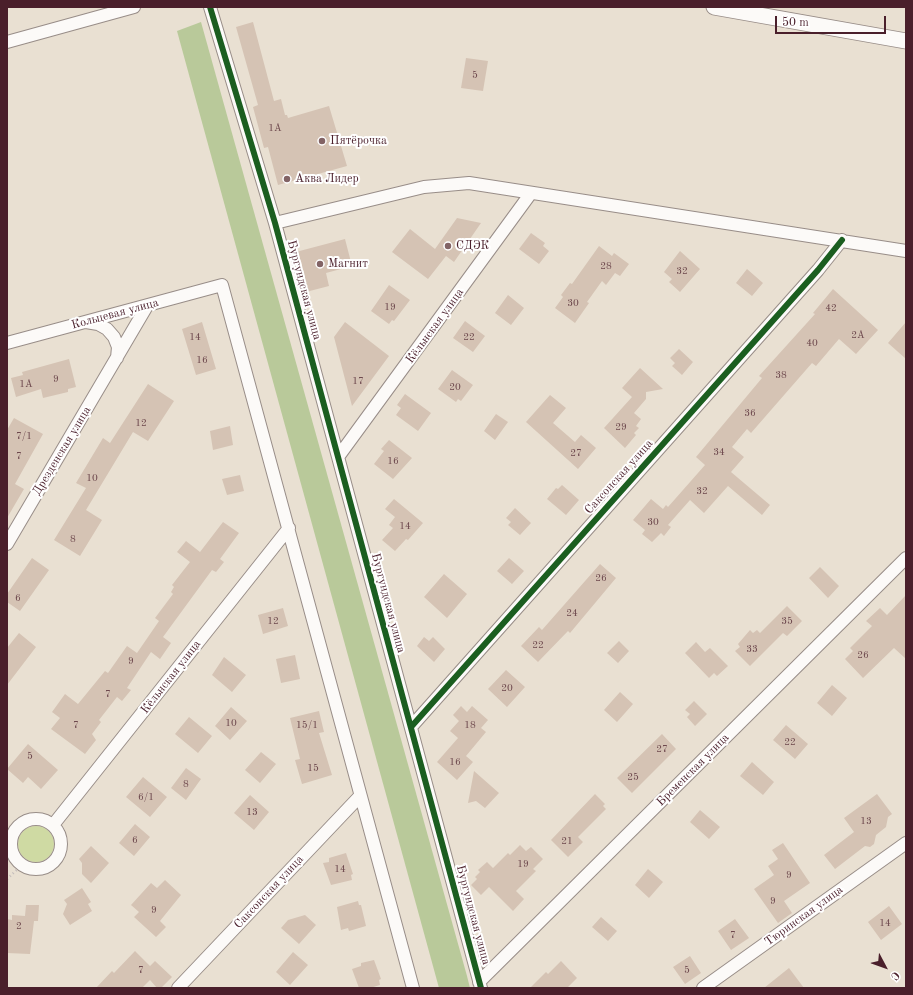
<!DOCTYPE html>
<html>
<head>
<meta charset="utf-8">
<style>
	body { margin:0 }
	#map { position:relative; width:913px; height:995px; overflow:hidden; background:#e9e0d2; font-family:"Old Standard TT",serif }
	canvas { display:block }
	.frame { position:absolute; inset:0; border:8px solid #4a1f2b; pointer-events:none }
	.north { position:absolute; left:865px; top:947px; width:40px; height:40px; -webkit-text-stroke:3px #fff; paint-order:stroke; rotate:131deg; font-size:11px; font-weight:700; line-height:16px; text-align:center; color:#4a1f2b }
	.north::after { content:''; display:block; margin:auto; width:14px; height:18px; background:#4a1f2b; clip-path:polygon(50% 0,100% 100%,50% 72%,0 100%) }
	.scale { position:absolute; left:775px; top:16px; width:111px; height:18px; box-sizing:border-box; border:2px solid #4a1f2b; border-top:0; padding-left:5px; font-size:12px; line-height:14px; white-space:nowrap; color:#4a1f2b; -webkit-text-stroke:3px #fff; paint-order:stroke }
</style>
</head>
<body>
<div id="map">
<canvas width="913" height="995"></canvas>
<div class="frame"></div>
<div class="north">С</div>
<div class="scale">50 m</div>
</div>
<script>
const context = document.querySelector('canvas').getContext('2d');
context.lineJoin = 'round';
function fill(path, color) { context.fillStyle = color; context.fill(path, 'evenodd'); }
const shape = rows => new Path2D(rows.map(r => 'M' + r).join(''));
function stroke(path, color, width, dash) { context.strokeStyle = color; context.lineWidth = width; context.lineCap = dash ? 'butt' : 'round'; context.setLineDash(dash || []); context.stroke(path); }
function label(font, color, halo, rows, align = 'center') {
  context.font = font + ' "Old Standard TT",serif'; context.lineWidth = 4; context.setLineDash([]); context.textBaseline = 'middle'; context.strokeStyle = halo; context.fillStyle = color; for (const [text, x, y, turn = 0] of rows) {
    context.save(); context.translate(x, y); context.rotate((+turn || 0) * Math.PI / 180); context.textAlign = isNaN(turn) ? turn : align; if (halo) context.strokeText(text, 0, 0); context.fillText(text, 0, 0); context.restore();
  }
}
const green = shape([
	'18 844a18 18 0 1 1 36 0a18 18 0 1 1-36 0Z'
]);
const forest = shape([
	[201,22,467,976,470,988,439,988,177,31]
]);
const building = shape([
	[253,22,274,101,281,99,285,115,287,115,288,118,329,106,347,166,278,185,268,147,264,148,253,107,258,105,236,27],
	[466,58,488,61,483,91,461,88],
	[457,218,481,223,454,262,446,256,428,279,392,252,410,229,435,249],
	[531,233,545,243,543,246,549,251,539,264,519,249],
	[345,239,352,266,326,273,329,286,302,293,292,253],
	[599,246,612,256,614,253,629,264,620,276,615,273,606,285,602,281,587,302,589,303,575,323,555,308,563,297,561,295,570,283,572,284],
	[680,251,700,269,680,292,669,282,672,279,664,272],
	[747,269,763,283,752,296,736,283],
	[389,285,410,300,394,321,392,320,389,324,371,311],
	[833,289,878,330,856,354,839,339,816,366,812,363,751,433,747,429,732,447,744,457,731,472,770,505,762,515,728,486,704,513,690,500,668,525,671,527,664,536,661,533,652,542,642,534,645,530,633,520,651,499,663,509,666,505,668,507,705,465,696,457,762,378,759,376,815,314,813,313],
	[508,295,524,308,511,325,495,313],
	[465,321,485,336,473,352,453,338],
	[202,322,216,369,196,375,182,329],
	[345,322,389,356,352,406,334,337],
	[906,322,906,359,888,343],
	[679,349,693,362,682,375,672,366,675,363,670,358],
	[69,359,76,387,68,389,68,392,43,398,41,389,16,397,11,378,23,375,22,372],
	[640,368,663,389,646,392,646,399,634,413,641,419,636,426,639,428,634,433,636,435,625,448,604,428,632,397,622,388],
	[452,370,473,385,461,401,458,399,456,402,438,389],
	[148,384,174,401,148,441,133,432,86,510,102,520,80,556,54,540,86,488,76,483,103,438,110,443],
	[405,394,431,413,418,431,396,415,401,408,397,405],
	[550,395,566,408,553,423,575,442,581,435,596,448,578,469,526,422],
	[496,414,508,422,495,440,484,431],
	[14,418,43,434,15,484,24,489,7,518,7,430],
	[230,426,233,445,213,450,210,431],
	[389,440,412,458,393,479,374,464,384,451,381,449],
	[240,475,244,491,227,495,222,479],
	[562,485,579,500,566,515,547,499,556,488,558,489],
	[394,499,423,523,408,540,406,539,395,551,382,540,393,528,389,525,395,517,385,509],
	[515,508,531,523,520,535,508,525,511,522,506,518],
	[223,522,239,533,220,559,224,562,216,572,212,570,163,637,171,643,160,659,151,652,127,688,131,690,122,701,117,697,99,720,101,722,92,734,96,740,85,754,51,729,60,718,52,712,65,694,78,704,105,671,108,673,127,646,137,653,159,621,155,618,173,594,171,592,174,587,172,585,190,562,177,552,186,541,200,552],
	[32,558,49,570,20,611,7,602,7,594],
	[509,558,524,571,512,584,497,571],
	[600,564,616,578,570,633,568,631,538,662,521,646,539,627,542,630],
	[820,567,839,586,828,598,809,578],
	[444,574,467,594,447,618,424,597],
	[906,595,906,659,894,648,863,678,845,659,853,651,850,648,872,626,866,621,880,608,887,615],
	[787,606,802,621,787,636,783,633,750,666,735,651,740,647,738,644,750,630,753,633,757,630,760,633],
	[283,608,288,626,263,634,258,615],
	[19,633,36,647,7,685,7,648],
	[424,637,429,641,433,637,445,649,434,662,417,646],
	[619,641,629,651,618,663,607,653],
	[696,642,705,652,710,648,728,666,717,676,714,673,709,678,685,653],
	[295,655,300,679,281,683,276,659],
	[224,657,246,675,232,692,212,675],
	[506,670,525,687,507,707,488,689],
	[832,685,847,698,832,716,817,703],
	[620,692,633,704,617,722,604,710],
	[694,701,707,714,695,726,687,717,690,714,685,710],
	[461,706,467,712,472,706,488,720,481,728,486,732,466,756,473,762,457,780,437,762,458,738,450,731,459,721,453,715],
	[231,707,247,721,230,740,215,726],
	[319,711,324,732,319,733,332,775,302,784,295,760,300,759,290,718],
	[189,717,212,736,198,753,175,734],
	[786,725,808,744,795,759,773,740],
	[662,734,676,749,632,793,617,778],
	[28,744,58,770,41,789,28,777,23,783,7,769],
	[261,752,276,764,260,783,245,770],
	[752,762,774,782,763,795,740,776],
	[186,768,201,779,186,800,171,788],
	[474,771,499,793,485,808,476,801,468,803],
	[143,777,167,797,150,817,126,797],
	[595,794,605,804,603,806,606,809,578,837,583,842,568,857,551,840],
	[877,794,892,814,888,817,886,827,876,835,874,844,870,847,865,846,835,869,824,855,854,832,844,818],
	[250,795,269,812,254,830,234,813],
	[700,810,720,827,709,839,690,822],
	[135,824,150,837,134,856,119,843],
	[783,843,810,883,784,901,792,913,778,923,754,889,774,875,768,866,778,859,772,850],
	[520,845,526,851,531,847,543,859,533,869,536,871,516,891,524,899,513,911,489,887,481,895,471,885,477,879,475,877,480,872,478,870,487,862,493,868,508,853,510,855],
	[91,846,109,863,91,883,82,874,82,863,79,859],
	[346,853,353,874,351,875,352,880,331,885,323,863,329,862,329,858],
	[648,869,663,882,649,898,635,885],
	[165,880,181,895,160,921,166,927,156,937,134,917,139,912,131,905,151,883,157,888],
	[82,888,91,902,88,904,92,911,70,925,63,914,67,904,64,900],
	[358,901,359,905,361,905,366,926,349,931,348,928,341,930,337,907],
	[26,905,39,905,38,921,34,921,30,954,7,953,7,919,12,920,12,915,25,916],
	[889,906,902,924,881,940,868,922],
	[305,915,316,925,299,944,281,928,288,920],
	[601,917,617,931,608,941,592,927],
	[735,919,749,938,731,950,718,931],
	[135,951,150,966,155,961,172,977,161,988,157,988,150,980,142,988,96,988,112,971,114,973],
	[293,952,308,965,290,985,276,972],
	[690,956,701,973,685,984,673,967],
	[374,960,381,979,379,980,380,985,370,988,359,988,352,969,361,966,361,963],
	[561,961,577,978,567,988,530,988,546,972,548,974],
	[789,968,804,988,764,988]
]);
const path = shape([
	[7,879,22,865]
]);
const minor = shape([
	[210,7,275,223,481,988],
	[7,42,134,7],
	[275,223,424,187,469,183,906,251],
	[86,322,98,324,107,329,114,337,118,347,117,358],
	[7,343,222,285,413,988],
	[338,457,531,193],
	[7,544,147,306],
	[411,727,818,270,842,240],
	'11 844a25 25 0 1 1 50 0a25 25 0 1 1-50 0Z',
	[53,825,289,528],
	[479,982,906,558],
	[178,988,360,796],
	[703,988,906,843]
]);
const tertiary = shape([
	[714,7,906,41]
]);
const cycleway = shape([
	[210,7,275,223,481,988],
	[411,727,818,270,842,240]
]);
const markers = [
	[322,141,4,"#826365"],
	[287,179,4,"#826365"],
	[448,246,4,"#826365"],
	[320,264,4,"#826365"]
];
const numberNames = [
	["5",475,75],
	["1А",275,128],
	["28",606,266],
	["32",682,271],
	["30",573,303],
	["19",390,307],
	["42",831,308],
	["2А",858,335],
	["14",195,337],
	["22",469,337],
	["40",812,343],
	["16",202,360],
	["38",781,375],
	["9",56,379],
	["17",358,381],
	["1А",26,384],
	["20",455,387],
	["36",750,413],
	["12",141,423],
	["29",621,427],
	["7/1",24,436],
	["34",719,452],
	["27",576,453],
	["7",19,456],
	["16",393,461],
	["10",92,478],
	["32",702,491],
	["30",653,522],
	["14",405,526],
	["8",73,539],
	["26",601,578],
	["6",18,598],
	["24",572,613],
	["12",273,621],
	["35",787,621],
	["22",538,645],
	["33",752,649],
	["26",863,655],
	["9",131,661],
	["20",507,688],
	["7",108,694],
	["10",231,723],
	["7",76,725],
	["15/1",307,725],
	["18",470,725],
	["22",790,742],
	["27",662,749],
	["5",30,756],
	["16",455,762],
	["15",313,768],
	["25",633,777],
	["8",186,784],
	["6/1",146,797],
	["13",252,812],
	["13",866,821],
	["6",135,840],
	["21",567,841],
	["19",523,864],
	["14",340,869],
	["9",789,875],
	["9",773,901],
	["9",154,910],
	["14",885,923],
	["2",19,926],
	["7",733,935],
	["7",141,970],
	["5",687,970]
];
const poiNames = [
	["Пятёрочка",330,141],
	["Аква Лидер",295,179],
	["СДЭК",456,246],
	["Магнит",328,264]
];
const streetNames = [
	["Бургундская улица",304,290,75],
	["Кольцевая улица",115,314,-15],
	["Кёльнская улица",435,326,-54],
	["Дрезденская улица",62,451,-59],
	["Саксонская улица",619,477,-48],
	["Бургундская улица",388,603,75],
	["Кёльнская улица",171,677,-52],
	["Бременская улица",693,770,-45],
	["Саксонская улица",269,892,-47],
	["Бургундская улица",473,915,75],
	["Тюринская улица",804,916,-36]
];
fill(green, '#cfdaa3');
fill(forest, '#b9c99a');
fill(building, '#d5c3b4');
stroke(minor, '#988d88', 14);
stroke(tertiary, '#988d88', 17);
stroke(path, '#c3bcbb', 2.5, [1, 3]);
stroke(minor, '#fcfaf8', 12);
stroke(tertiary, '#fcfaf8', 15);
stroke(cycleway, '#1b5e20', 6);
for (const [x, y, r, color] of markers) { const dot = new Path2D(); dot.arc(x, y, r, 0, 2 * Math.PI); context.fillStyle = color; context.fill(dot); stroke(dot, '#fff', 1.5); }
label('10px', '#6d484d', null, numberNames);
label('12px', '#4a1f2b', '#fff', poiNames, 'left');
label('12px', '#4a1f2b', '#fff', streetNames);
</script>
</body>
</html>
